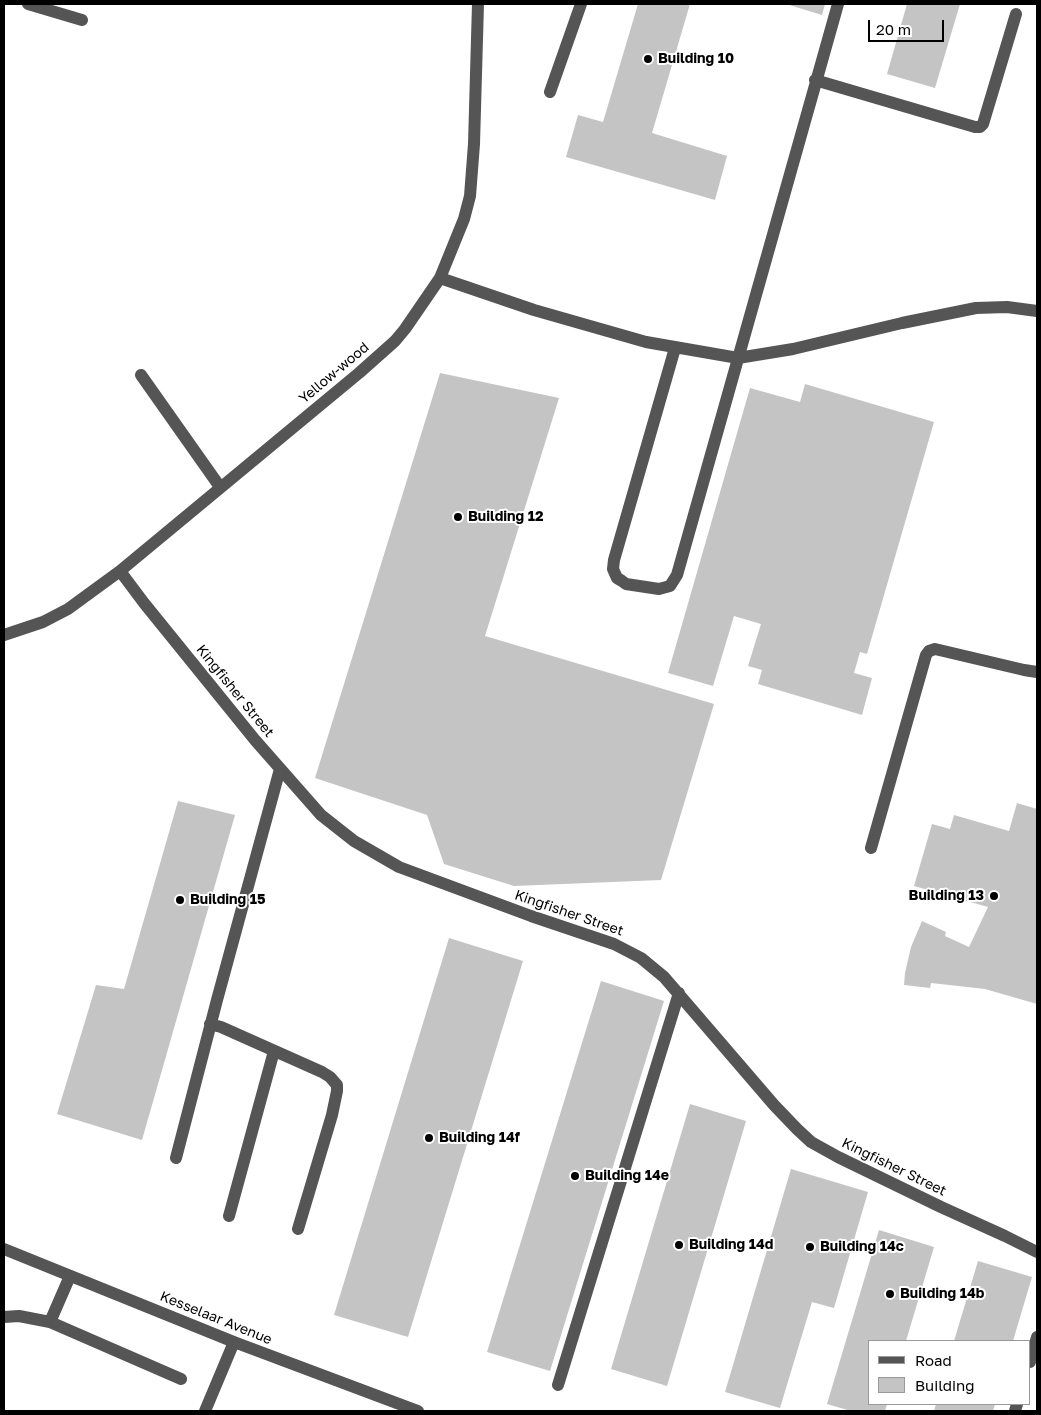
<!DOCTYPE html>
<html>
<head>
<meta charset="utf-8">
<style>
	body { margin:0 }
	#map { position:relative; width:1041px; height:1415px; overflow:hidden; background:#fff; font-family:"Golos Text",sans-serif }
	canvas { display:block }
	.frame { position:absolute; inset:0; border:5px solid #000; pointer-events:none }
	.legend { position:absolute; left:868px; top:1340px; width:162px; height:65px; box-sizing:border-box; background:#fff; border:1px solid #999; margin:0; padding:6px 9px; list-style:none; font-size:15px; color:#000 }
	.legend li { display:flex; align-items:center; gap:10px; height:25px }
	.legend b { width:25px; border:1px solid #999 }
	.scale { position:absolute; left:868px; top:20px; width:76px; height:22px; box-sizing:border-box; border:2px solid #000; border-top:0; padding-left:6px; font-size:15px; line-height:18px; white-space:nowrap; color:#000; -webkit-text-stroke:4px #fff; paint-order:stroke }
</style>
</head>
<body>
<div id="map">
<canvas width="1041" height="1415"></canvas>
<div class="frame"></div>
<ul class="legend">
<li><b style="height:6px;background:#555"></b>Road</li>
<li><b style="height:14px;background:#c4c4c4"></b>Building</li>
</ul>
<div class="scale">20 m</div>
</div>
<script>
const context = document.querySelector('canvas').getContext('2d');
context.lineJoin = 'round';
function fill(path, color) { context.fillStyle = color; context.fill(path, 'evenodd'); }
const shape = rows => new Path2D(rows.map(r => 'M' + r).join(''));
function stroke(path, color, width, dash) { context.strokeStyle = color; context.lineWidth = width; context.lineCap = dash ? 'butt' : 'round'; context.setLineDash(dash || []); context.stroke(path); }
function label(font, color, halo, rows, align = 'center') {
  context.font = font + ' "Golos Text",sans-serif'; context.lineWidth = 4; context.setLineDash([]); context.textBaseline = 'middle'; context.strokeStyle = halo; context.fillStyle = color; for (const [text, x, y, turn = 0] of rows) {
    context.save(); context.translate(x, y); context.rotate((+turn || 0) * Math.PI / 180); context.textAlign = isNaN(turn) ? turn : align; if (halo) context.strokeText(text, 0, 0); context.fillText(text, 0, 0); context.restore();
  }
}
const building = shape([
	[638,4,690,4,652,133,727,156,715,200,566,157,578,115,603,122],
	[786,4,825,4,822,15],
	[907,4,960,4,935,88,887,74],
	[440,373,559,398,485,636,714,704,661,880,514,886,444,864,427,815,315,778],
	[805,384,934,422,867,654,860,652,854,673,872,678,862,715,758,684,762,670,748,666,761,624,734,616,713,686,668,673,750,388,800,402],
	[178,801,235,815,142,1140,57,1114,96,985,124,989],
	[1017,803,1037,809,1037,1004,985,989,931,983,930,988,904,985,905,973,911,947,922,921,946,932,945,936,969,947,988,907,914,886,932,824,950,829,954,815,1009,831],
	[449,938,523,961,408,1337,334,1315],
	[601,981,664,1001,550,1371,487,1352],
	[690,1104,746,1121,667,1386,611,1369],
	[791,1169,868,1192,834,1308,812,1302,780,1408,725,1392],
	[879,1230,934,1247,906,1341,870,1341,870,1404,887,1404,885,1411,851,1411,827,1404],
	[978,1261,1032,1277,1013,1341,954,1341],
	[936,1404,995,1404,993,1411,934,1411]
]);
const minor = shape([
	[28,4,82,20],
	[815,80,975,127,980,127,983,124,1016,14],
	[550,92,581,4],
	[440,278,534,310,646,342,738,358,793,349,902,323,976,308,1007,307,1037,311],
	[675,348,614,560,613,569,617,578,622,581,626,584,659,589,670,586,677,575,838,4],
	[141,375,220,487],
	[120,571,144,603,255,740,321,815,354,841,399,867,531,916,614,944,641,958,664,977,774,1105,797,1129,811,1142,838,1157,941,1207,1005,1236,1037,1252],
	[4,635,43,622,68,609,120,571,359,373,395,341,405,329,440,278,464,219,470,196,474,144,478,4],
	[871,848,926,655,929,651,935,649,1024,670,1037,672],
	[210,1024,221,1027,322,1072,330,1077,337,1085,337,1091,332,1115,298,1229],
	[176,1158,217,1000,280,769],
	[229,1216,274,1051],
	[4,1249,234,1342,418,1411],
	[4,1317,19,1316,50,1322,181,1379],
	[50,1322,70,1276],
	[1030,1362,1037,1337],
	[558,1385,679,993],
	[205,1411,234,1342],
	[1015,1411,1017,1404]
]);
const markers = [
	[648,59,5,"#000"],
	[458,517,5,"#000"],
	[994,896,5,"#000"],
	[180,900,5,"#000"],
	[429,1138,5,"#000"],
	[575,1176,5,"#000"],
	[679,1245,5,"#000"],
	[810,1247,5,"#000"],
	[890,1294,5,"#000"]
];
const poiNames = [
	["Building 10",658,59],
	["Building 12",468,517],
	["Building 13",984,896,"right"],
	["Building 15",190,900],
	["Building 14f",439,1138],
	["Building 14e",585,1176],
	["Building 14d",689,1245],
	["Building 14c",820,1247],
	["Building 14b",900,1294]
];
const streetNames = [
	["Yellow-wood",334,373,-40],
	["Kingfisher Street",235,691,51],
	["Kingfisher Street",569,913,19],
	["Kingfisher Street",894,1167,26],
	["Kesselaar Avenue",216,1318,22]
];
fill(building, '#c4c4c4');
stroke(minor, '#555', 12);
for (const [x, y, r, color] of markers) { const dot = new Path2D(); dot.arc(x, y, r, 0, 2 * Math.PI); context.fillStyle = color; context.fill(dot); stroke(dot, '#fff', 2); }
label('bold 14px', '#000', '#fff', poiNames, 'left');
label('14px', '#000', '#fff', streetNames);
</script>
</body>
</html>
